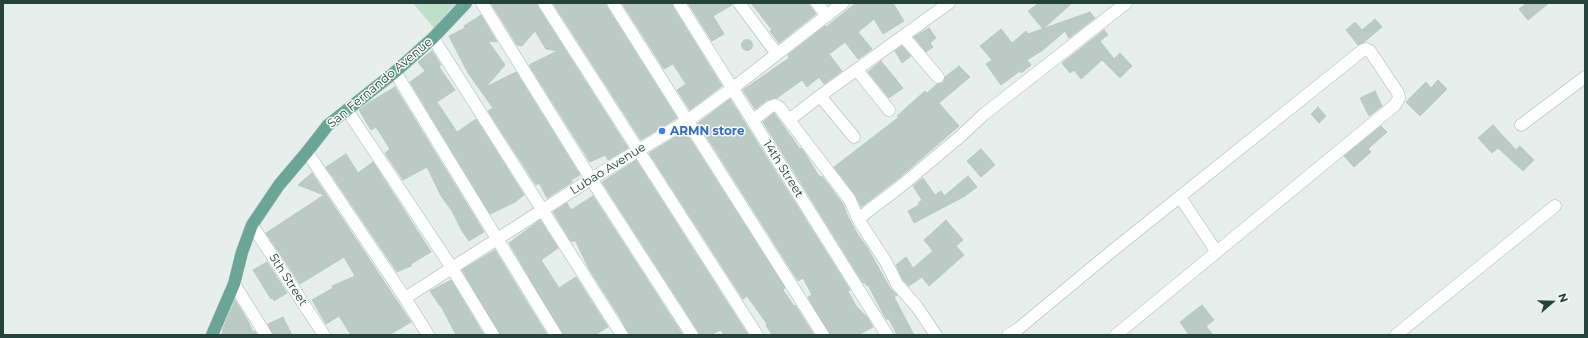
<!DOCTYPE html>
<html>
<head>
<meta charset="utf-8">
<style>
	body { margin:0 }
	#map { position:relative; width:1588px; height:338px; overflow:hidden; background:#e6efeb; font-family:Montserrat,sans-serif }
	canvas { display:block }
	.frame { position:absolute; inset:0; border:4px solid #24423a; pointer-events:none }
	.north { position:absolute; left:1532px; top:282px; width:40px; height:40px; -webkit-text-stroke:3px #f7fbf9; paint-order:stroke; rotate:70deg; font-size:11px; font-weight:700; line-height:16px; text-align:center; color:#24423a }
	.north::after { content:''; display:block; margin:auto; width:14px; height:18px; background:#24423a; clip-path:polygon(50% 0,100% 100%,50% 72%,0 100%) }
</style>
</head>
<body>
<div id="map">
<canvas width="1588" height="338"></canvas>
<div class="frame"></div>
<div class="north">N</div>
</div>
<script>
const context = document.querySelector('canvas').getContext('2d');
context.lineJoin = 'round';
function fill(path, color) { context.fillStyle = color; context.fill(path, 'evenodd'); }
const shape = rows => new Path2D(rows.map(r => 'M' + r).join(''));
function stroke(path, color, width, dash) { context.strokeStyle = color; context.lineWidth = width; context.lineCap = dash ? 'butt' : 'round'; context.setLineDash(dash || []); context.stroke(path); }
function label(font, color, halo, rows, align = 'center') {
  context.font = font + ' Montserrat,sans-serif'; context.lineWidth = 3; context.setLineDash([]); context.textBaseline = 'middle'; context.strokeStyle = halo; context.fillStyle = color; for (const [text, x, y, turn = 0] of rows) {
    context.save(); context.translate(x, y); context.rotate((+turn || 0) * Math.PI / 180); context.textAlign = isNaN(turn) ? turn : align; if (halo) context.strokeText(text, 0, 0); context.fillText(text, 0, 0); context.restore();
  }
}
const green = shape([
	[413,3,456,3,434,28]
]);
const building = shape([
	[491,3,537,3,538,7,628,148,608,160,605,155,590,162,529,65,557,51,546,49,535,31,522,46,517,45,491,3],
	[553,3,606,3,607,7,677,118,641,140,553,3],
	[622,3,672,3,673,7,722,86,690,110,677,90,686,84,673,64,664,69,622,3],
	[688,3,732,3,732,5,713,16,724,34,712,41,688,3],
	[751,3,808,3,816,14,779,43,770,31,772,30,751,3],
	[856,3,893,3,904,21,883,34,874,19,858,32,872,49,858,59,845,42,829,54,842,71,824,84,819,77,807,87,802,80,777,98,767,100,755,109,743,90,789,58,788,55,825,26,826,27,856,3],
	[1039,3,1072,3,1043,29,1028,11,1039,3],
	[1527,3,1549,3,1528,20,1519,9,1527,3],
	[1090,12,1095,18,1069,38,1065,31,1043,50,1027,60,1031,65,1021,73,1020,71,1001,85,986,64,992,60,980,46,1001,29,1012,43,1026,31,1028,34,1090,12],
	[481,15,497,42,488,41,505,65,486,87,516,72,580,175,571,180,572,182,547,198,539,183,536,185,488,111,493,108,468,73,449,36,465,28,464,26,481,15],
	[1375,19,1382,27,1364,42,1358,45,1346,30,1355,22,1362,30,1375,19],
	[929,28,936,38,930,43,933,47,926,52,914,37,929,28],
	[1104,30,1108,35,1100,41,1114,59,1120,53,1132,66,1120,78,1102,60,1081,79,1074,70,1070,73,1062,63,1104,30],
	'741.5 45a5.5 5.5 0 1 1 11 0a5.5 5.5 0 1 1-11 0Z',
	[902,46,911,56,902,63,895,51,902,46],
	[432,51,441,65,439,67,455,90,437,102,457,132,476,119,524,195,515,202,490,214,410,82,425,71,418,62,432,51],
	[881,61,903,88,889,98,868,72,881,61],
	[959,66,970,77,939,103,959,126,900,177,861,207,856,196,834,167,899,117,897,116,925,91,927,93,937,84,943,83,945,77,959,66],
	[1438,80,1447,89,1420,116,1406,102,1426,82,1431,88,1438,80],
	[395,87,484,232,469,241,462,231,452,211,441,196,427,167,403,180,385,153,390,149,376,127,371,130,359,110,368,103,395,87],
	[1375,91,1382,106,1369,116,1360,98,1375,91],
	[730,99,850,290,848,291,856,306,867,317,873,327,858,335,830,335,808,297,812,295,803,278,798,281,698,123,730,99],
	[1318,107,1326,116,1319,123,1311,114,1318,107],
	[774,113,800,149,801,148,806,155,817,173,820,177,822,176,843,204,848,217,858,235,867,247,890,288,897,295,894,297,914,335,897,335,889,319,886,319,868,285,867,286,864,282,863,283,763,122,774,113],
	[1493,125,1516,150,1520,146,1534,160,1523,171,1498,148,1492,153,1478,138,1493,125],
	[1381,126,1387,132,1368,149,1371,152,1354,167,1344,156,1381,126],
	[685,131,785,288,783,290,794,306,795,305,814,335,772,335,766,325,767,324,747,296,743,299,649,153,685,131],
	[981,149,995,165,981,177,967,161,981,149],
	[346,154,358,173,373,162,431,252,411,264,411,266,397,272,326,167,346,154],
	[636,160,748,335,724,335,721,330,710,335,699,335,698,331,602,182,636,160],
	[312,173,411,322,389,335,351,335,339,316,326,324,312,300,333,288,332,286,355,276,344,257,300,284,266,233,324,195,298,185,312,173],
	[968,176,977,187,965,196,914,223,908,211,919,205,918,203,922,200,913,186,923,178,935,195,941,191,944,196,968,176],
	[593,196,683,335,629,335,621,319,589,269,575,240,573,242,570,240,553,212,567,203,571,210,593,196],
	[540,220,558,248,541,260,559,288,576,277,608,327,595,335,563,335,509,243,540,220],
	[946,220,963,240,956,246,964,255,929,286,922,277,909,286,903,280,896,265,906,257,913,268,933,251,924,240,946,220],
	[495,250,547,335,500,335,462,270,495,250],
	[267,262,287,293,274,301,272,298,271,299,253,270,267,262],
	[451,280,484,335,456,335,441,306,440,306,430,291,451,280],
	[235,300,248,321,253,332,255,331,257,335,222,335,223,328,235,300],
	[1202,305,1214,320,1206,326,1213,335,1189,335,1180,322,1202,305],
	[283,317,292,335,273,335,268,324,283,317]
]);
const minor = shape([
	[482,3,591,179,692,335],
	[544,3,757,335],
	[613,3,823,335],
	[679,3,887,335],
	[739,3,777,54],
	[817,3,827,16],
	[904,37,938,77],
	[433,38,622,335],
	[857,70,889,110],
	[395,72,556,335],
	[820,96,854,137],
	[347,110,452,268,493,335],
	[753,120,770,107,775,105,779,107,850,200,858,219,901,186,962,135,983,115,1126,3],
	[789,120,820,96,949,3],
	[1521,125,1585,77],
	[307,152,405,298,428,335],
	[1180,197,1216,251],
	[858,219,886,262,897,284,917,307,936,335],
	[252,225,324,335],
	[234,284,266,335],
	[405,298,591,179,687,121,733,88,843,3],
	[1008,335,1018,329,1112,251,1363,50,1366,49,1370,51,1398,93,1399,98,1395,105,1116,335],
	[1396,335,1555,206]
]);
const major = shape([
	[212,335,234,284,242,252,252,225,279,185,307,152,328,125,395,72,433,38,466,3]
]);
const markers = [
	[662,131,4,"#3f7fe0"]
];
const streetNames = [
	["San Fernando Avenue",380,83,-40],
	["Lubao Avenue",608,169,-32],
	["14th Street",783,169,58],
	["5th Street",288,280,57]
];
const shopNames = [
	["ARMN store",670,131]
];
fill(green, '#bfe0c8');
fill(building, '#bbcac4');
stroke(building, '#b8c9c2', 1);
stroke(minor, '#a8b8b2', 13);
stroke(major, '#c2cac8', 13);
stroke(minor, '#fff', 12);
stroke(major, '#6aa596', 12);
for (const [x, y, r, color] of markers) { const dot = new Path2D(); dot.arc(x, y, r, 0, 2 * Math.PI); context.fillStyle = color; context.fill(dot); stroke(dot, '#f7fbf9', 1.5); }
label('12px', '#24423a', '#f7fbf9', streetNames);
label('bold 12px', '#366cbe', '#f7fbf9', shopNames, 'left');
</script>
</body>
</html>
